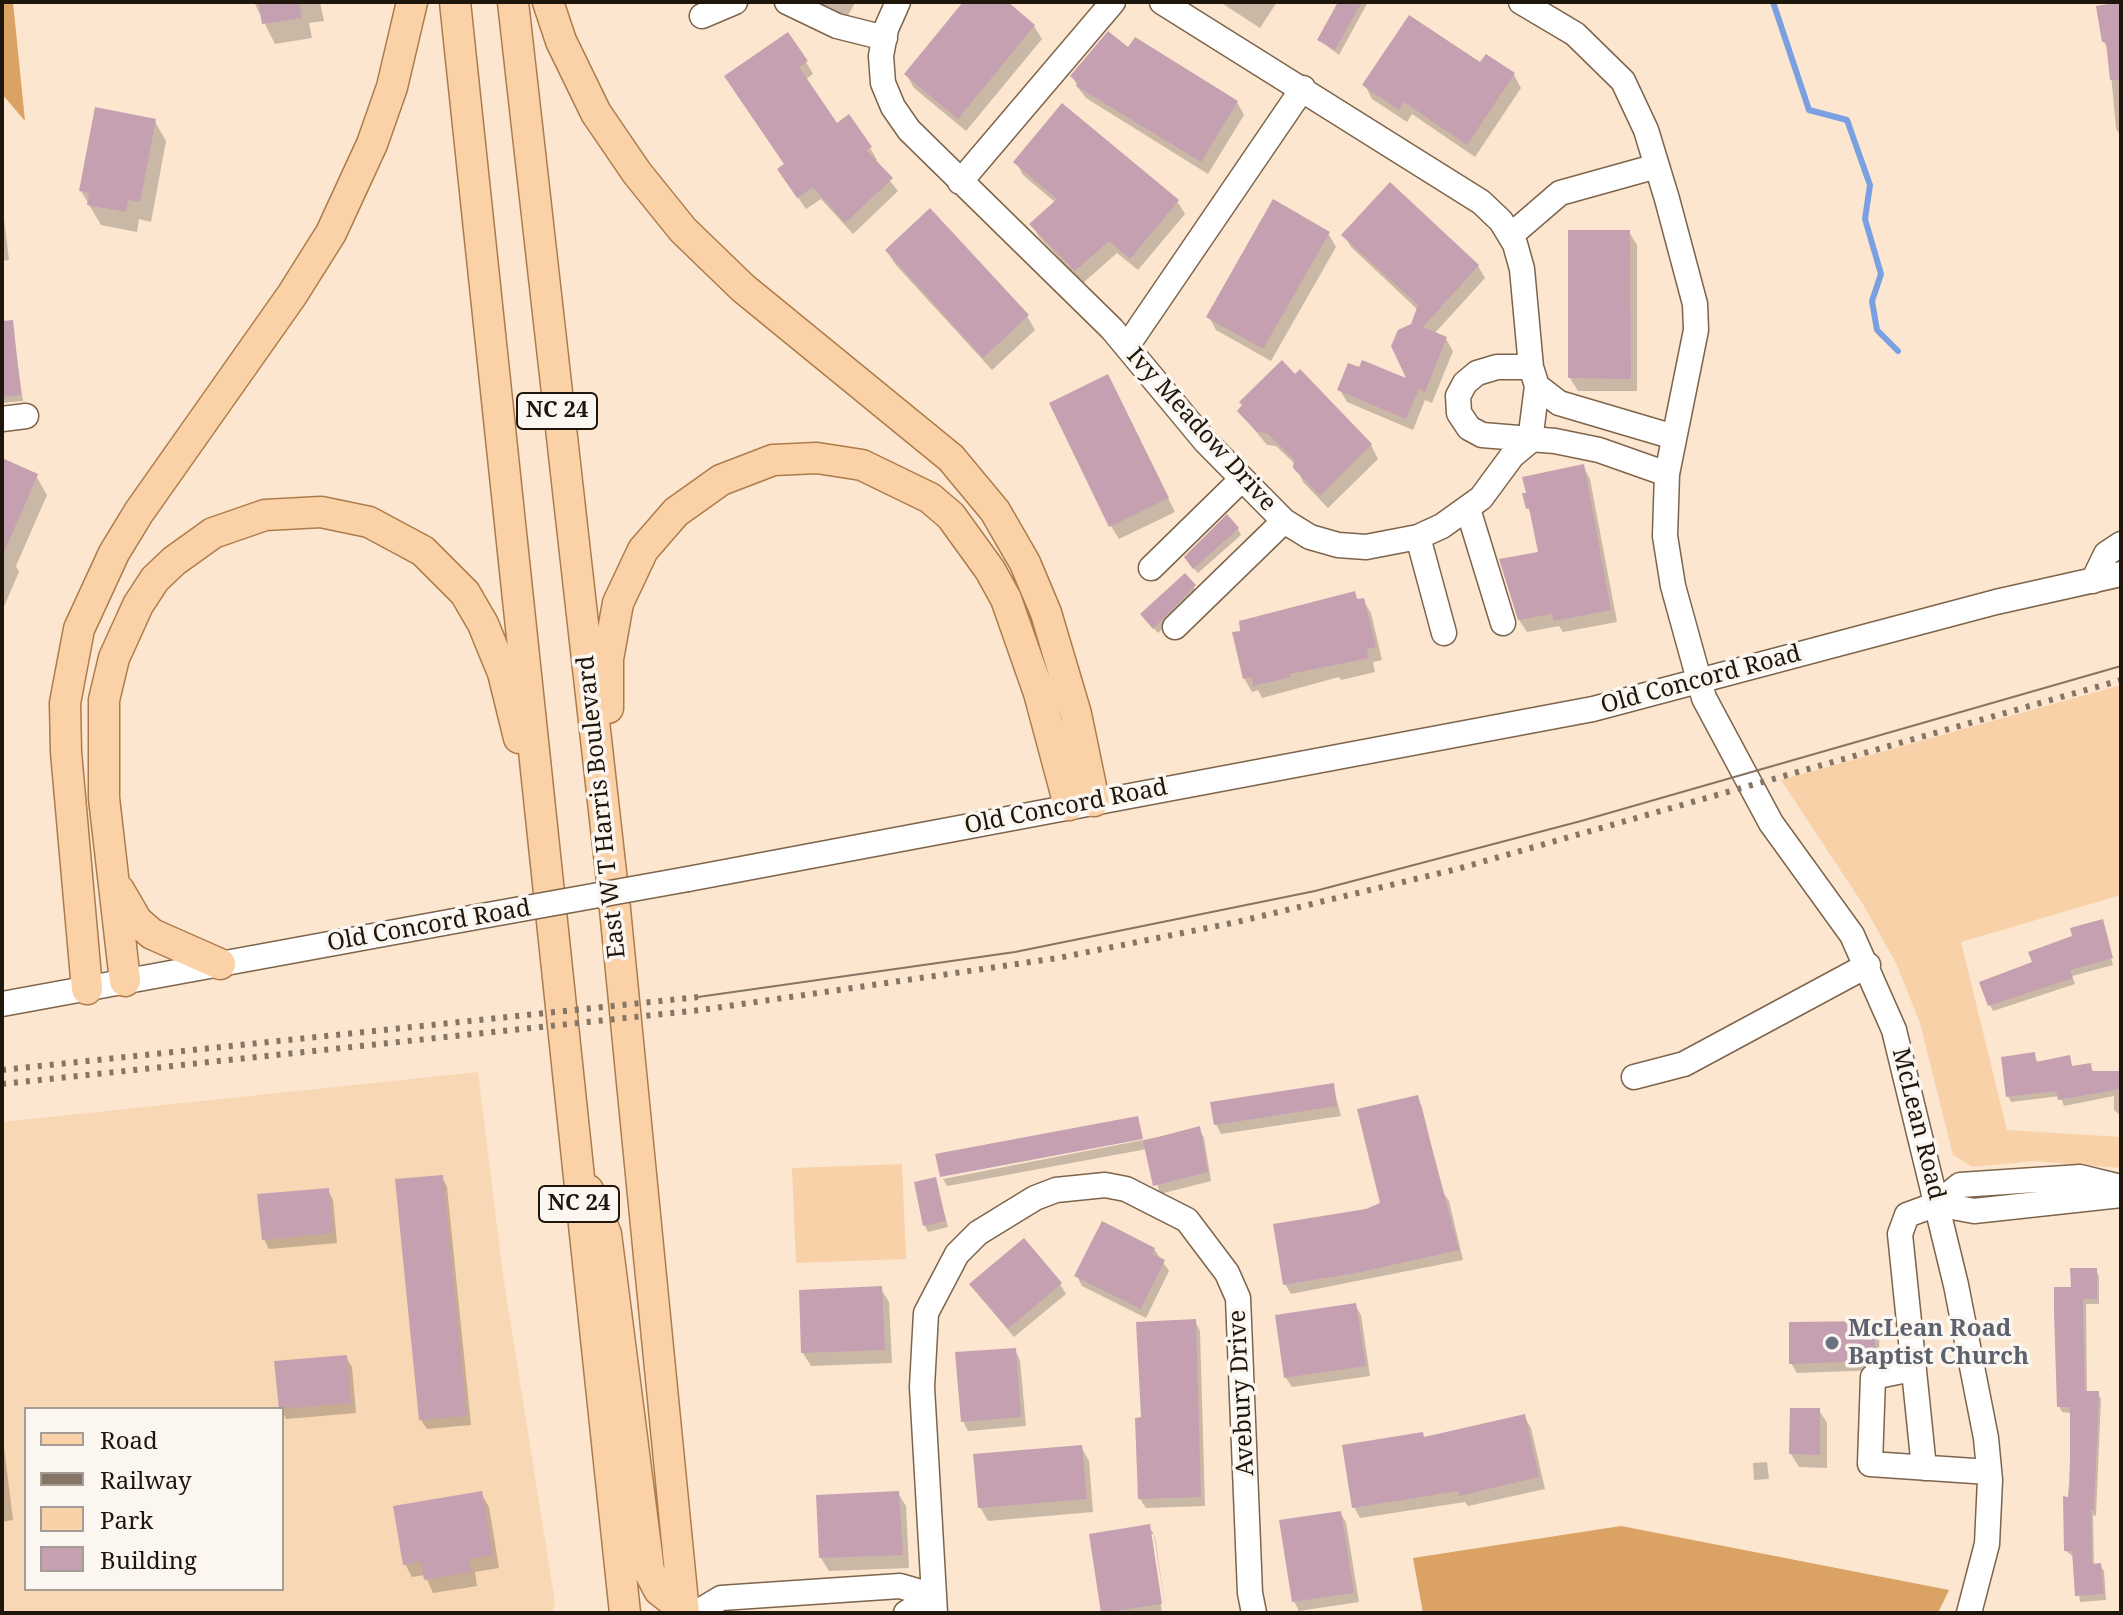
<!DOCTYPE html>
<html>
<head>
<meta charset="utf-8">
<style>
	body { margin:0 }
	#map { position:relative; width:2123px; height:1615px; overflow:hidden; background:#fce6cf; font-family:"Noto Serif",serif }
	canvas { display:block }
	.frame { position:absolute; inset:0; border:4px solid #1f160b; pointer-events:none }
	.legend { position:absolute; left:24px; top:1407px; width:260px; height:184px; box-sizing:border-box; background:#fcf6f1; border:2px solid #a49c95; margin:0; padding:10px 14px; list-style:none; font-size:24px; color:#1f160b }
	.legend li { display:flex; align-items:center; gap:16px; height:40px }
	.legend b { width:40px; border:2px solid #a49c95 }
</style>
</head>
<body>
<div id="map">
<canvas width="2123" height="1615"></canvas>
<div class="frame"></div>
<ul class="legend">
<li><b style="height:10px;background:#fbd1a7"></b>Road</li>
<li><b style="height:10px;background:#847565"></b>Railway</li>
<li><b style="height:22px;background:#f8d1a8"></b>Park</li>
<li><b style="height:22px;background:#c5a0b1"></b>Building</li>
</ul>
</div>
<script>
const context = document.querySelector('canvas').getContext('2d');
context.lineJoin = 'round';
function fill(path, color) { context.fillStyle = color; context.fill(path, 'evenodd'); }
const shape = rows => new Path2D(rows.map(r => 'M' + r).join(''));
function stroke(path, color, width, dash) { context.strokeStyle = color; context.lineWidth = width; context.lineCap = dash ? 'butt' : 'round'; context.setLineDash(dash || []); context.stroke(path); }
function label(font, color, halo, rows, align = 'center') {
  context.font = font + ' "Noto Serif",serif'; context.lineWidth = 7; context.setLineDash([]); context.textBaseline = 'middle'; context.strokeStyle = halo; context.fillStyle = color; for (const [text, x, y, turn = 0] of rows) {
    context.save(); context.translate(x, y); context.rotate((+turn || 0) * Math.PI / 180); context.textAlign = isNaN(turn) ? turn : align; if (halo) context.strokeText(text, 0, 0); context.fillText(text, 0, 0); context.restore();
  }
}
const built = shape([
	[478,1072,503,1275,555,1603,552,1613,2,1613,2,1122],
	[26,1409,282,1409,282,1589,26,1589]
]);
const green = shape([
	[2121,685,2121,895,1961,942,2007,1130,2121,1137,2121,1168,2033,1161,1973,1167,1953,1155,1920,1023,1896,963,1864,906,1781,780],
	[902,1164,906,1259,796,1263,792,1168]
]);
const forest = shape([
	[2,2,13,2,25,121,2,94],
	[1621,1526,1949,1590,1938,1613,1423,1613,1413,1558]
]);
const shadow = shape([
	[254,2,320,2,324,21,309,23,312,38,275,44],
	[815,2,852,2,854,5,847,17],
	[966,2,1005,2,1034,26,1042,39,966,131,914,88,906,74],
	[1220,2,1277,2,1260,28],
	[1341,2,1368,2,1339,55,1319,40],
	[2121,4,2121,136,2116,129,2109,51,2104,42],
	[1129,50,1237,102,1244,115,1208,174,1086,98,1079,89,1072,76],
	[806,62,813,74,805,80,836,125,870,148,877,160,875,162,898,191,853,234,821,199,806,209,787,182,786,165,733,89],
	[1480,65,1514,75,1521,88,1475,157,1412,114,1407,122,1372,99,1365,85],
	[154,120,166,141,151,222,139,219,137,232,101,225,81,191],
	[1016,162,1177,201,1185,214,1138,270,1117,253,1083,283,1039,237,1032,225,1056,203,1023,175],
	[2,202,9,260,2,261],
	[1629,232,1637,245,1637,391,1578,391,1570,378],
	[1328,233,1336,247,1271,361,1216,330,1209,317],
	[1344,235,1478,266,1485,278,1434,334,1446,339,1453,351,1432,403,1425,400,1413,430,1347,402,1340,390,1410,382,1413,325,1418,310,1351,247],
	[887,251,1027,316,1035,330,992,370,895,264],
	[13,331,23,401,2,403,2,332],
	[1300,372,1371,445,1378,459,1328,508,1303,482,1296,465,1276,446,1267,445,1239,411],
	[1115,390,1175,512,1119,539,1111,526],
	[2,460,36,476,47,495,16,566,19,572,2,611],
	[1583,466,1590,479,1617,622,1563,632,1559,626,1527,632,1519,620,1540,553,1533,518,1528,508],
	[1238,529,1241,535,1198,573,1190,564],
	[1185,576,1198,593,1158,633,1146,620],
	[1354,593,1358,601,1363,600,1371,613,1382,660,1373,662,1375,672,1341,680,1339,677,1262,698,1258,690,1252,692,1244,678],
	[2102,925,2113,965,2072,976,2075,984,1993,1011,1990,1005,2034,963],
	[2034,1054,2038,1063,2069,1058,2073,1068,2090,1065,2093,1071,2121,1073,2121,1116,2114,1110,2114,1096,2064,1106,2060,1096,2011,1102,2008,1096],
	[1333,1086,1341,1116,1221,1134,1216,1124],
	[1417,1097,1422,1107,1442,1191,1449,1201,1463,1260,1291,1294,1285,1284,1366,1211,1383,1205],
	[1199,1129,1204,1138,1211,1181,1160,1194,1147,1149,947,1186,943,1179],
	[442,1177,447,1187,471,1425,427,1429,421,1420],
	[935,1179,948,1227,928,1232,925,1226],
	[328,1190,333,1200,337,1243,269,1249,264,1239],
	[1154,1249,1169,1271,1146,1318,1082,1286,1077,1276],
	[2096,1270,2099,1276,2099,1304,2086,1304,2087,1393,2098,1393,2101,1399,2096,1516,2093,1515,2094,1566,2100,1565,2104,1571,2106,1600,2080,1602,2074,1557,2066,1551,2072,1413,2062,1412,2059,1406,2073,1289],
	[1060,1284,1066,1294,1014,1337,978,1294],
	[881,1289,889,1302,892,1363,811,1366,803,1353],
	[1355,1305,1361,1315,1370,1376,1292,1387,1286,1378],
	[1195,1321,1200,1331,1205,1506,1146,1508,1140,1499,1144,1419],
	[1873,1323,1879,1333,1880,1370,1797,1373,1791,1363],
	[1015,1350,1020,1360,1026,1426,968,1431,963,1421],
	[346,1357,352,1367,356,1413,286,1419,281,1409,276,1363],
	[1819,1410,1827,1423,1827,1468,1799,1467,1791,1454],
	[1524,1416,1531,1428,1545,1489,1468,1506,1465,1502,1360,1518,1354,1507,1425,1439],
	[2,1431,13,1520,2,1522],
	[1081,1447,1089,1461,1093,1512,988,1521,980,1507],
	[1767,1462,1769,1479,1754,1480,1753,1463],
	[481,1493,489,1507,499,1568,475,1572,477,1586,433,1593,425,1575,412,1577,405,1564],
	[898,1493,906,1506,909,1568,829,1571,821,1558],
	[1340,1513,1346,1522,1359,1602,1299,1611,1294,1601],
	[1149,1527,1154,1534,1150,1534,1162,1613,1103,1613,1091,1535],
	[1154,1535,1155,1536,1166,1613]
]);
const stream = shape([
	[1773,2,1809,110,1847,120,1870,185,1865,219,1881,274,1872,301,1877,330,1898,351]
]);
const building = shape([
	[258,2,299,2,302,18,262,24],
	[963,2,1008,2,1035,25,958,119,904,74],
	[1338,2,1362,2,1335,50,1317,40],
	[2121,2,2121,80,2110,80,2106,42,2102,42,2096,6],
	[1409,15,1480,62,1486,54,1515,73,1467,145,1404,102,1399,110,1362,85],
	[1108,31,1128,47,1135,37,1238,101,1201,162,1076,86,1078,83,1070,76],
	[788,32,808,61,799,67,837,123,849,114,872,147,866,150,893,178,845,223,813,187,797,198,777,169,784,164,724,76],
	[1062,103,1179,200,1130,259,1109,241,1075,271,1029,224,1057,199,1013,162],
	[95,107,156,119,140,202,128,200,126,212,87,205,89,193,79,191],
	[1390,182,1479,265,1423,327,1447,337,1425,392,1419,389,1406,419,1337,390,1348,363,1359,367,1362,360,1406,378,1391,346,1398,330,1411,324,1418,305,1341,235],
	[1273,199,1330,232,1263,349,1206,317],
	[930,208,1029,315,983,358,885,250],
	[1568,230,1630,230,1631,379,1568,378],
	[13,320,21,395,2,397,2,321],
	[1282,360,1295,374,1300,369,1372,444,1320,496,1293,468,1294,460,1267,433,1257,432,1237,411,1242,405,1239,402],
	[1108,374,1169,498,1109,527,1049,403],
	[2,458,38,474,2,557],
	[1584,464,1611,610,1554,621,1552,614,1518,620,1499,559,1538,552,1529,508,1526,509,1522,493,1526,493,1522,477],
	[1227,514,1239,528,1193,569,1184,557],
	[1185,573,1196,585,1153,629,1140,614],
	[1355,591,1357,599,1364,598,1376,647,1367,649,1369,658,1290,674,1291,677,1253,686,1251,677,1243,679,1232,632,1240,631,1239,621],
	[2103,919,2113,958,2070,970,2073,978,1988,1006,1979,982,2032,962,2028,952,2072,936,2070,928],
	[2035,1052,2036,1062,2070,1055,2072,1066,2091,1063,2092,1071,2121,1071,2121,1089,2058,1100,2056,1091,2006,1097,2001,1057],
	[1334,1083,1337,1106,1214,1125,1210,1102],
	[1418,1095,1459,1250,1356,1273,1283,1285,1273,1224,1366,1209,1380,1203,1357,1109],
	[1138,1116,1143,1139,940,1177,935,1154],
	[1200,1126,1208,1172,1153,1186,1143,1141],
	[443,1175,467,1416,419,1420,395,1179],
	[936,1177,946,1221,923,1226,914,1182],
	[329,1188,333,1233,262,1240,257,1194],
	[1102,1221,1155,1248,1152,1254,1165,1260,1141,1309,1074,1276],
	[1024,1238,1062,1283,1008,1329,969,1284],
	[2070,1268,2097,1268,2097,1299,2083,1299,2085,1391,2099,1391,2094,1510,2091,1510,2092,1564,2101,1563,2104,1594,2075,1596,2072,1551,2064,1551,2063,1496,2068,1497,2070,1479,2070,1407,2057,1407,2054,1312,2054,1287,2071,1287],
	[882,1286,885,1350,801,1353,799,1290],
	[1356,1303,1366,1366,1284,1378,1275,1315],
	[1196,1319,1201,1497,1138,1499,1135,1418,1141,1417,1136,1322],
	[1875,1321,1875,1361,1789,1364,1789,1322],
	[1016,1348,1021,1417,961,1422,955,1352],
	[347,1355,351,1403,279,1409,274,1361],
	[1790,1408,1820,1408,1820,1455,1789,1454],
	[1525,1414,1539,1477,1459,1496,1458,1491,1352,1508,1342,1445,1423,1432,1424,1437],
	[1082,1445,1087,1499,978,1508,973,1454],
	[482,1491,493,1555,469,1559,471,1572,424,1580,421,1562,403,1565,393,1506],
	[899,1491,903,1555,819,1558,816,1495],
	[1341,1511,1354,1593,1292,1602,1279,1520],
	[1150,1524,1162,1604,1101,1613,1089,1534]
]);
const minor = shape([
	[787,2,837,26,885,38],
	[898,2,886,29,881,56,883,83,893,107,909,130,1112,329,1205,441,1284,521,1310,537,1338,545,1366,547,1418,537,1442,526,1481,498,1512,456,1530,441],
	[1162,2,1481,202,1501,221,1515,244,1522,269,1531,367,1537,386,1559,403,1674,437],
	[1521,2,1575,34,1623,81,1646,130,1667,199,1695,304,1696,330,1667,474,1665,536,1673,586,1704,698,1771,823,1852,935,1894,1030,1956,1285,1986,1438,1990,1480,1987,1544,1969,1613],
	[702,16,735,2],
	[960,182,1113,2],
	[1510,236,1560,193,1657,166],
	[1127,346,1303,88],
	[1531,367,1497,367,1477,373,1465,383,1458,396,1459,413,1469,428,1482,435,1555,441,1599,450,1667,474],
	[2,419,26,416],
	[1530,441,1537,386],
	[1468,509,1503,623],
	[1418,537,1444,633],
	[1151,568,1241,480],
	[2093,581,2106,554,2121,544],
	[1175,627,1284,521],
	[688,879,1593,709,1996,602,2121,574],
	[2,1004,471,918],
	[1634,1077,1684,1064,1868,965],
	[1937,1204,1974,1211,2121,1195],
	[1912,1369,1873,1377,1870,1464,1989,1472],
	[1924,1468,1900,1234,1907,1215,1937,1204,1960,1185,2080,1177,2121,1187],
	[701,1610,721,1598,900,1586,934,1596],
	[906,1613,934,1596],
	[935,1613,922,1387,926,1313,957,1254,978,1233,1035,1198,1056,1190,1105,1185,1126,1189,1187,1220,1227,1273,1238,1298,1250,1593,1254,1613]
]);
const major = shape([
	[455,2,625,1613],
	[513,2,614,899,684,1613],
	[548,2,561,41,596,113,637,173,683,230,743,288,951,458,995,511,1025,563,1046,613,1076,714,1094,801],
	[608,708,608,659,618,603,643,550,676,512,721,480,773,460,817,458,862,465,930,498,951,516,990,570,1006,599,1039,693,1069,805],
	[119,890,137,921,152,934,220,964],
	[125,981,104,798,104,700,114,658,138,605,155,579,174,561,213,533,265,515,321,512,369,522,423,551,465,593,483,624,503,673,519,738],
	[87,989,66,752,65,703,79,629,114,553,139,512,292,295,331,233,372,144,392,87,412,2],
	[588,1190,606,1234,649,1571,659,1590,683,1609]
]);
const tram = shape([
	[698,997,1015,952,1315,891,1581,821,2121,666]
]);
const rail = shape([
	[2,1070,698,997],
	[2,1084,701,1010,1058,958,1237,922,1457,869,2121,680]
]);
const minorBridge = shape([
	[471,918,688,879]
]);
const markers = [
	[1832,1343,8,"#6b7280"]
];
const shields = [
	[557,411,80],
	[579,1204,80]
];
const shieldNames = [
	["NC 24",557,411],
	["NC 24",579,1204]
];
const streetNames = [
	["Ivy Meadow Drive",1201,430,48],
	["Old Concord Road",1701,680,-15],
	["East W T Harris Boulevard",602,807,-96],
	["Old Concord Road",1066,807,-11],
	["Old Concord Road",429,926,-10],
	["McLean Road",1918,1124,76],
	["Avebury Drive",1242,1393,-93]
];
const worshipNames = [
	["McLean Road",1848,1329],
	["Baptist Church",1848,1357]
];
fill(built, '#f8d7b4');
fill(green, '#f8d1a8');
fill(forest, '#daa263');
fill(shadow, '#0003');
stroke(stream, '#7ba0e1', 6);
fill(building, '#c5a0b1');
stroke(minor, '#7d644a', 27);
stroke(major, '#ad7c4a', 33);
stroke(minor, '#fff', 24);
stroke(major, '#fbd1a7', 30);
stroke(tram, '#847565', 2);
stroke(rail, '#847565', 6, [4, 8]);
stroke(minorBridge, '#7d644a', 27, []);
stroke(minorBridge, '#fff', 24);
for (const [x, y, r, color] of markers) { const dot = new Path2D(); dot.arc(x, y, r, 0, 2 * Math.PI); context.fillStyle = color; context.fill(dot); stroke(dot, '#fcf6f1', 3); }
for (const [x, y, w] of shields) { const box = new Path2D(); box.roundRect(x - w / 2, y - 18, w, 36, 6); context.fillStyle = '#fcf6f1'; context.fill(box); stroke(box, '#1f160b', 2); }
label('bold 22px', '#1f160b', null, shieldNames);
label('24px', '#1f160b', '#fcf6f1', streetNames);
label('bold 24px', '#5b616d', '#fcf6f1', worshipNames, 'left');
</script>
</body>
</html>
